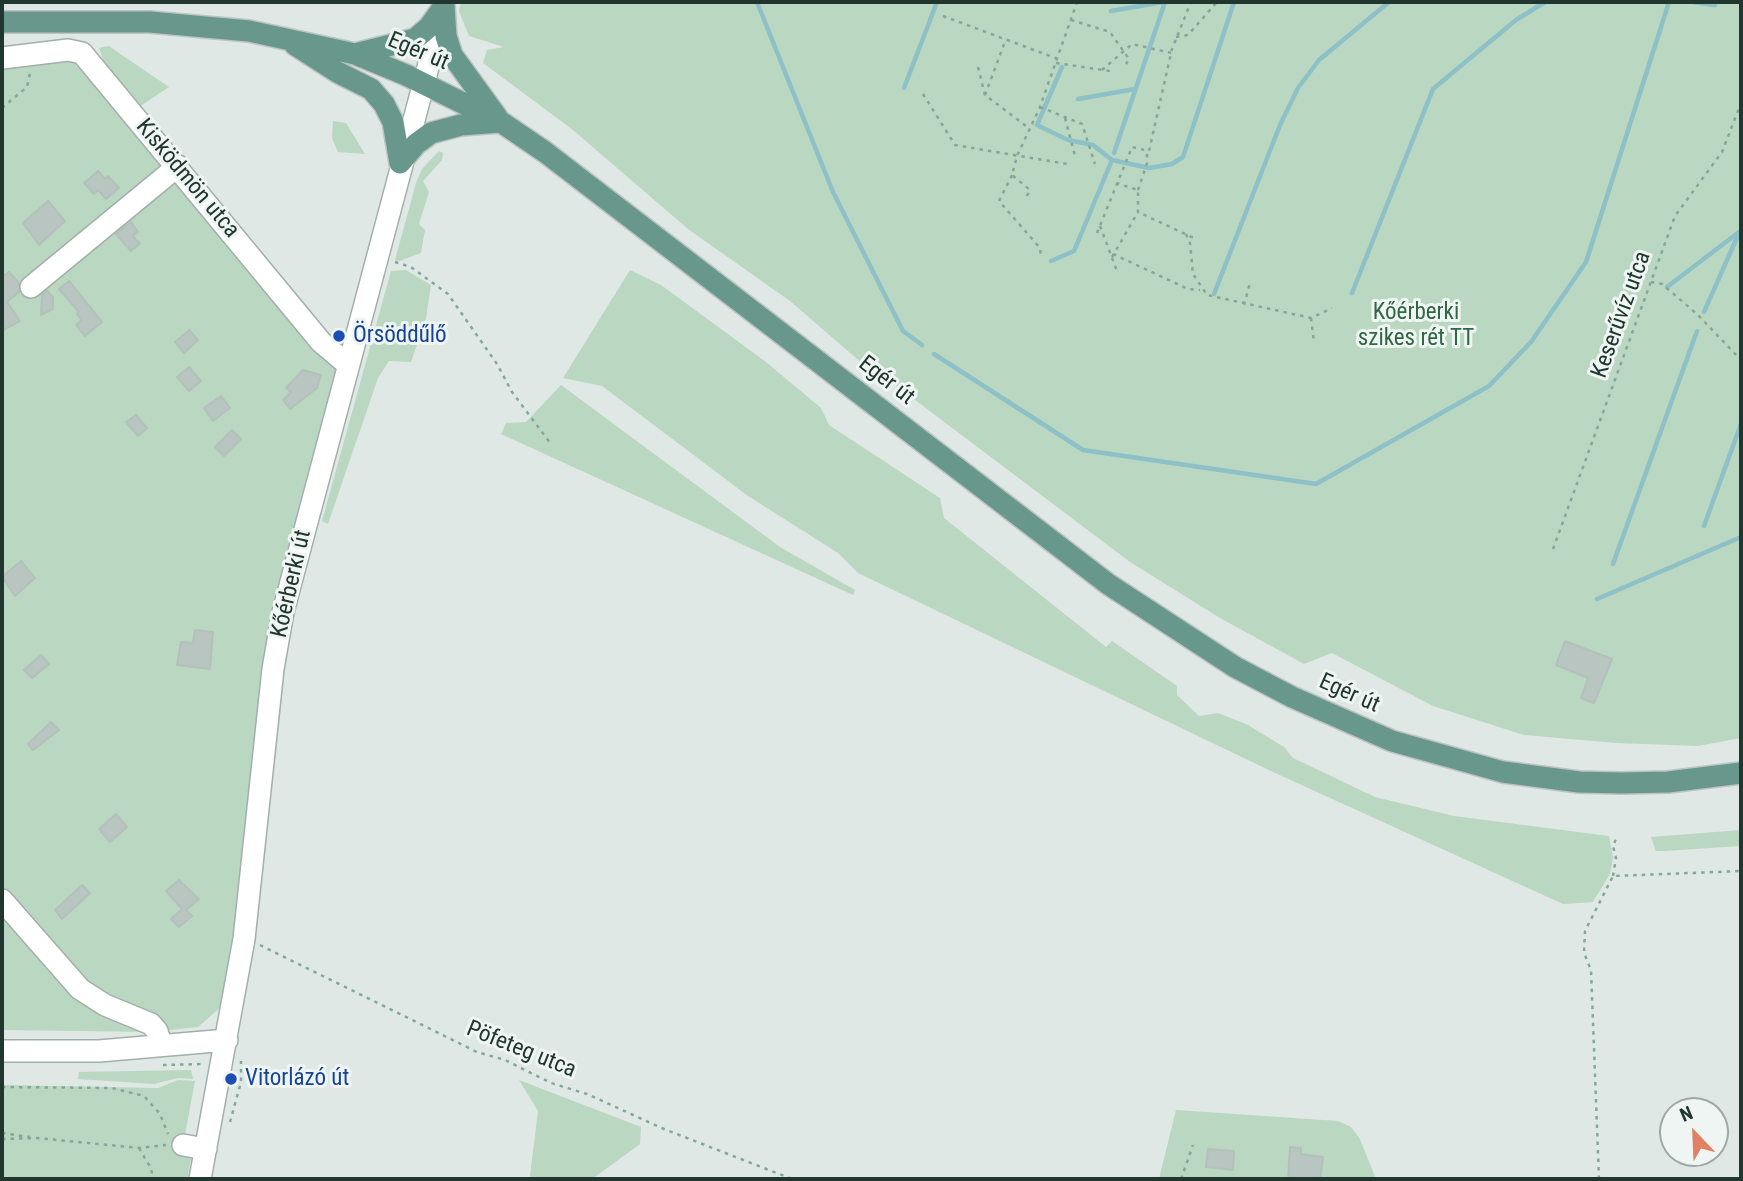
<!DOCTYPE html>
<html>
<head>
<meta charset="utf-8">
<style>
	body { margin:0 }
	#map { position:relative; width:1743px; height:1181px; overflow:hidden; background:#dfe8e4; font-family:"Roboto Condensed",sans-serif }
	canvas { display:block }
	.frame { position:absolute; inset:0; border:4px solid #223630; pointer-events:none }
	.north { position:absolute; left:1659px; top:1097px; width:70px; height:70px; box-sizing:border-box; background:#eff5f2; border:2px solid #9da9a4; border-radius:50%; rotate:337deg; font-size:19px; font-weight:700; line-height:28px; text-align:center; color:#223630 }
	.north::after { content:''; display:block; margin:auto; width:24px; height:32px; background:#e08064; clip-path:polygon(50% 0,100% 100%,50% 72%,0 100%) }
</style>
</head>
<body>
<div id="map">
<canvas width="1743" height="1181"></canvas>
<div class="frame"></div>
<div class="north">N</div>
</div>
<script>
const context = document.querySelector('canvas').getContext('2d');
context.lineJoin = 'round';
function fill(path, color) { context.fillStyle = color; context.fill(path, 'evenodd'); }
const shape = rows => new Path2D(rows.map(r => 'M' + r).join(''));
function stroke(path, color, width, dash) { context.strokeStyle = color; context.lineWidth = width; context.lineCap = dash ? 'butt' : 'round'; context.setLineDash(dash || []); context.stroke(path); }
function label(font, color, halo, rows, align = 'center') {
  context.font = font + ' "Roboto Condensed",sans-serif'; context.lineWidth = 6; context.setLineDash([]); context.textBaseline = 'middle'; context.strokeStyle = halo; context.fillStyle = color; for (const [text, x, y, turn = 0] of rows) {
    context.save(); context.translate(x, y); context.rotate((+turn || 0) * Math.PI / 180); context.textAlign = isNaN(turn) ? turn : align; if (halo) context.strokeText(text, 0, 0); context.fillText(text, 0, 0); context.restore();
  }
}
const green = shape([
	[461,2,1741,2,1741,738,1698,746,1616,743,1524,735,1433,706,1332,653,1304,664,1220,618,1130,562,882,375,878,377,790,301,688,229,573,130,483,63,487,50,504,47,469,36,459,11],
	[109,46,135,64,169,87,139,107,103,60,99,48],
	[68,50,347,364,299,551,244,939,222,1006,198,1027,152,1032,2,1030,2,58],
	[333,121,346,123,365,154,338,152,332,138],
	[439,151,443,153,442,160,423,181,429,192,419,224,425,230,421,253,400,261,395,260,416,183,422,169],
	[406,270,431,285,426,318,411,362,389,361,378,378,328,524,322,521,391,271],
	[630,270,661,285,766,362,821,408,829,425,940,498,944,518,1106,647,1112,641,1177,686,1177,695,1199,716,1218,713,1248,725,1284,747,1293,758,1375,797,1454,816,1609,836,1613,858,1610,874,1593,902,1563,904,1273,772,858,573,838,553,748,496,602,386,563,378],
	[561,385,780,547,855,590,853,595,501,434,506,423,526,422],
	[1741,830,1741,846,1664,851,1656,851,1651,837],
	[191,1070,193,1079,178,1078,154,1084,78,1079,79,1072],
	[178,1080,195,1081,182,1151,191,1159,187,1179,2,1179,2,1085,158,1088],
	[519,1080,641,1127,640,1144,592,1179,534,1179,530,1176,538,1111],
	[1176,1110,1338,1121,1351,1127,1360,1139,1376,1179,1159,1179]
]);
const stream = shape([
	[757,2,833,192,903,331,922,345],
	[1693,2,1715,5],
	[1111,11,1163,2],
	[1062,67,1037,125,1068,140,1093,145,1112,160,1149,168,1172,164,1183,157,1234,2],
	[904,88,937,2],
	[1078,99,1135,89],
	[1114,153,1165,2],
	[1051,261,1074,251,1112,160],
	[1667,287,1739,232],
	[1352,293,1433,89,1516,20,1545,2],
	[1214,294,1280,125,1298,88,1319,60,1389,2],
	[1704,312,1739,233],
	[934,354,1083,450,1316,484,1489,386,1531,342,1586,262,1669,2],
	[1704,526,1741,424],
	[1613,564,1697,331],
	[1597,599,1741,537]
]);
const building = shape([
	[98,171,105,179,108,176,119,188,106,199,98,190,94,194,84,183,98,171],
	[48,201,65,221,39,245,23,223,48,201],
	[131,222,138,232,133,236,140,244,131,251,116,234,131,222],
	[9,272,19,283,19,292,7,302,20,321,2,331,2,277,9,272],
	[69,281,102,322,85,336,76,325,82,320,77,314,79,312,59,289,69,281],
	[47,291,53,297,53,309,41,315,42,295,47,291],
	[189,330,198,340,184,353,175,342,189,330],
	[189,367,201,381,189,391,177,377,189,367],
	[303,370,321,375,317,388,290,409,283,400,291,392,286,388,303,370],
	[221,396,230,408,213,421,204,408,221,396],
	[136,415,147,428,138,436,126,422,136,415],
	[232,430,241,439,224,456,215,447,232,430],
	[21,561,35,578,15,596,2,577,21,561],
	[195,630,213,632,210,669,177,665,181,642,193,643,195,630],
	[1565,641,1612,659,1594,703,1581,698,1588,678,1556,665,1565,641],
	[41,655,49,664,32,678,24,670,41,655],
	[51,722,59,730,33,750,28,744,51,722],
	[116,814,127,827,110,842,99,829,116,814],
	[179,880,199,899,186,910,192,916,179,927,171,919,182,909,166,891,179,880],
	[82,885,90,893,62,919,55,910,82,885],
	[1290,1147,1301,1148,1301,1154,1323,1157,1320,1179,1288,1179,1290,1147],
	[1208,1149,1234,1151,1233,1170,1206,1167,1208,1149]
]);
const path = shape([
	[943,16,1058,59],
	[1071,20,1110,32,1129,59,1126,64],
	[1176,37,1188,35,1217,2],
	[1056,63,1110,71],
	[978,67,985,95,1030,129],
	[1102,70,1132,44,1171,53],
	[923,94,955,145,1067,164],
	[985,95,1006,39],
	[1040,107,1082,124,1095,164],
	[2,108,27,87,30,73],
	[1065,118,1075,156],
	[1012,175,999,201,1040,248,1041,257],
	[1116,183,1138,190,1138,212,1196,239],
	[1138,190,1147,163,1147,151],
	[1027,196,1030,190,1012,175,1017,156,1040,107,1077,2],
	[1100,226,1117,271],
	[1097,233,1132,147,1149,151,1172,49,1191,2],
	[1186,234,1190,243,1193,274,1207,295,1311,318,1332,308],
	[1113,254,1188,289,1200,290],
	[1112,257,1138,212],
	[395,262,411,267,448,294,497,364,512,392,551,444],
	[1651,282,1662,284,1697,314,1741,360],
	[1244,305,1250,283],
	[1311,318,1314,343],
	[1553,549,1675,216,1722,152,1741,103],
	[1613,876,1616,858,1613,846,1616,839],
	[260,945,477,1052,505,1060,551,1083,587,1094,664,1129,792,1179],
	[163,1065,205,1064],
	[2,1087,112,1088,144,1096,160,1114,168,1134],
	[230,1122,241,1082,241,1061],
	[2,1133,30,1137],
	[2,1139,37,1138,139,1148,166,1145],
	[139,1148,151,1168,153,1179],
	[1181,1179,1193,1145],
	[1599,1179,1591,970,1584,953,1585,931,1613,876,1741,871]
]);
const minor = shape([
	[2,58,68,50,82,53,321,342,347,364],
	[31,287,178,166],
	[2,900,80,989,105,1005,151,1024,157,1031,161,1044],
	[2,1051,99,1051,227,1040],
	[183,1145,206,1149],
	[200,1179,244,939,273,669,283,612,443,11]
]);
const major = shape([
	[444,6,446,36,452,55,497,117],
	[2,22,150,22,249,31,355,54,406,75,501,122,545,152,1108,584,1235,667,1292,697,1392,741,1503,772,1579,782,1621,783,1668,782,1741,773],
	[295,45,337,72,371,89,384,104,393,122,400,163],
	[355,54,415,39,429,27,444,6],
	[400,163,416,144,431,133,461,125,500,122]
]);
const markers = [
	[339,336,7,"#1a4fb4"],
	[231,1079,7,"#1a4fb4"]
];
const streetNames = [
	["Egér út",418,52,23],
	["Kisködmön utca",187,179,50],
	["Keserűvíz utca",1622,315,-70],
	["Egér út",886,381,38],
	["Kőérberki út",292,584,-77],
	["Egér út",1349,694,24],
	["Pöfeteg utca",521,1050,22]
];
const parkNames = [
	["Kőérberki",1416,313],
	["szikes rét TT",1416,339]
];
const transitNames = [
	["Örsöddűlő",353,336],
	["Vitorlázó út",245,1079]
];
fill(green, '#bad7c1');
stroke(stream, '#8dc0c7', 4.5);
fill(building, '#b8c5c0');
stroke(building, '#b2c1ba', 2);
stroke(minor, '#a3afaa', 24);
stroke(major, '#bdc3c1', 24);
stroke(path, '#83a89b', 2.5, [3.5, 5]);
stroke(minor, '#fff', 21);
stroke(major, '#68988b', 21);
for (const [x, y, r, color] of markers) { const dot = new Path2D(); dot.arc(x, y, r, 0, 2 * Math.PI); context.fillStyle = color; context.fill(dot); stroke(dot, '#eff5f2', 2.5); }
label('23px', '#223630', '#eff5f2', streetNames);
label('23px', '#316745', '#eff5f2', parkNames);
label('23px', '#164399', '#eff5f2', transitNames, 'left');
</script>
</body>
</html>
